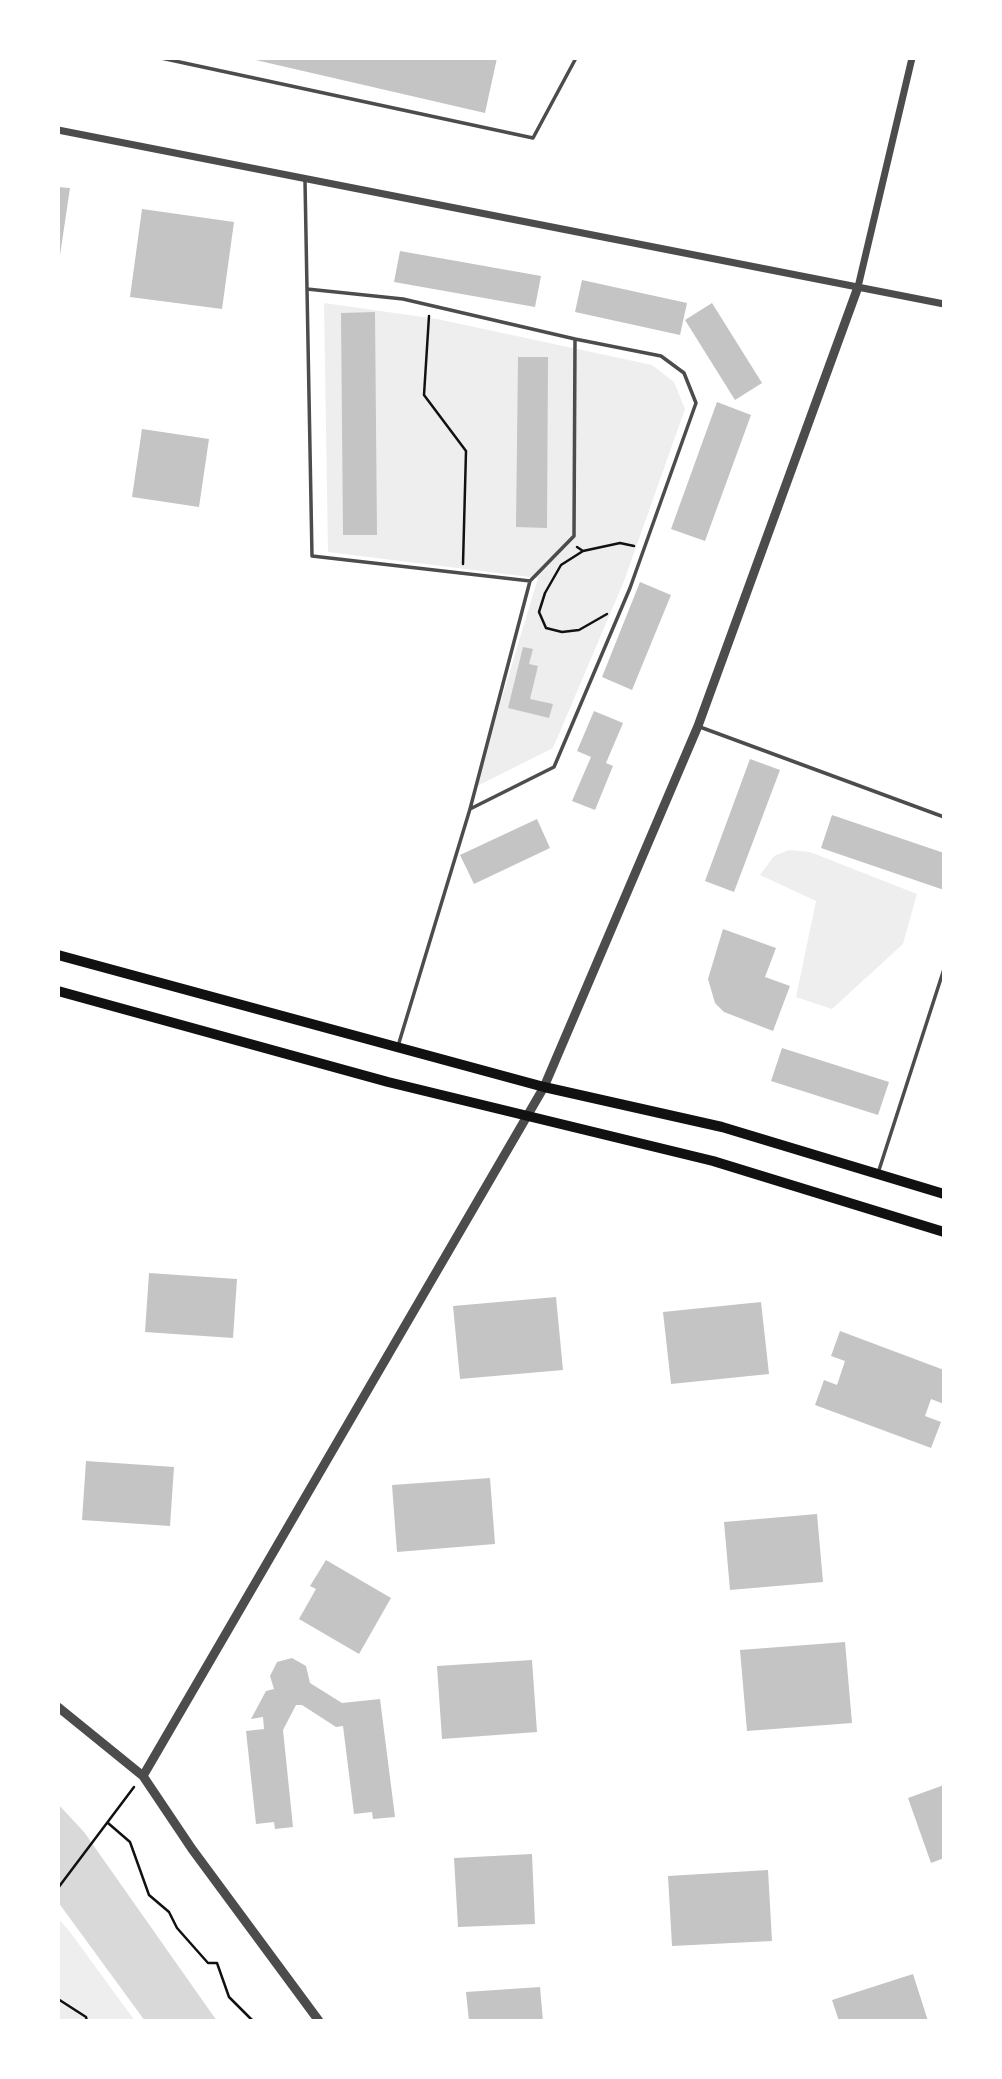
<!DOCTYPE html>
<html>
<head>
<meta charset="utf-8">
<style>
	body { margin:0 }
	#map { position:relative; width:1002px; height:2079px; overflow:hidden; background:#fff; font-family:"Source Serif 4",serif }
	canvas { display:block }
	.frame { position:absolute; inset:0; border:60px solid #fff; pointer-events:none }
</style>
</head>
<body>
<div id="map">
<canvas width="1002" height="2079"></canvas>
<div class="frame"></div>
</div>
<script>
const context = document.querySelector('canvas').getContext('2d');
context.lineJoin = 'round';
function fill(path, color) { context.fillStyle = color; context.fill(path, 'evenodd'); }
const shape = rows => new Path2D(rows.map(r => 'M' + r).join(''));
function stroke(path, color, width, dash) { context.strokeStyle = color; context.lineWidth = width; context.lineCap = dash ? 'butt' : 'round'; context.setLineDash(dash || []); context.stroke(path); }
const green = shape([
	[324,303,437,319,652,365,674,382,685,409,624,581,553,748,475,787,538,578,328,552],
	[789,850,810,852,917,894,903,944,832,1009,796,997,816,901,760,875,774,856],
	[58,1918,70,1932,135,2021,58,2021]
]);
const water = shape([
	[58,1804,84,1832,217,2021,145,2021,58,1902]
]);
const building = shape([
	[247,58,497,58,485,113],
	[58,187,70,188,59,262,58,262],
	[142,209,234,222,222,309,130,297],
	[400,251,541,276,535,307,394,282],
	[582,280,687,303,680,335,575,312],
	[712,303,762,383,735,400,685,320],
	[375,312,377,535,343,535,341,313],
	[518,357,548,357,547,528,516,527],
	[717,402,751,415,705,541,671,529],
	[142,429,209,439,199,507,132,497],
	[640,582,671,595,632,690,602,677],
	[523,647,533,649,529,664,538,666,530,699,553,704,549,718,508,708],
	[594,711,623,723,606,763,613,766,595,810,572,801,591,757,577,751],
	[750,759,780,770,734,892,705,881],
	[832,815,944,853,944,890,821,848],
	[537,819,550,848,474,884,460,855],
	[723,929,776,948,765,977,790,986,773,1031,724,1012,715,1003,708,979],
	[782,1048,889,1082,878,1115,771,1081],
	[149,1273,237,1279,233,1338,145,1332],
	[556,1297,563,1370,460,1379,453,1306],
	[761,1302,769,1374,671,1384,663,1312],
	[840,1331,944,1370,944,1404,931,1399,925,1416,941,1422,931,1448,815,1405,824,1380,837,1385,845,1361,831,1356],
	[86,1461,174,1467,170,1526,82,1520],
	[490,1478,495,1544,397,1552,392,1485],
	[817,1514,823,1582,730,1590,724,1522],
	[326,1560,391,1598,359,1654,299,1619,316,1589,310,1586],
	[845,1642,852,1723,747,1731,740,1650],
	[292,1658,306,1666,310,1683,342,1703,380,1699,395,1817,373,1819,372,1812,354,1814,343,1726,336,1727,302,1705,296,1705,283,1730,293,1827,275,1829,274,1822,256,1824,246,1731,264,1729,263,1717,251,1719,266,1691,274,1689,270,1676,277,1662],
	[532,1660,537,1732,442,1739,437,1666],
	[944,1785,944,1858,931,1863,908,1798],
	[532,1854,535,1924,458,1927,454,1858],
	[768,1870,772,1941,672,1946,668,1876],
	[913,1974,928,2021,839,2021,832,2000],
	[540,1987,543,2021,469,2021,466,1992]
]);
const path = shape([
	[429,316,424,395,466,451,463,564],
	[577,547,583,551,620,543,634,546],
	[583,551,561,565,545,593,539,612,546,628,562,632,579,630,607,614],
	[108,1823,130,1842,149,1895,169,1912,177,1928,208,1963,217,1963,229,1997,253,2021],
	[58,1888,134,1787],
	[58,1999,86,2017,87,2021]
]);
const service = shape([
	[161,58,533,138,576,58],
	[305,181,307,289],
	[530,581,312,556,307,289,403,299,575,339],
	[700,727,944,817],
	[398,1046,470,809,530,581,574,536,575,339,661,356,684,373,696,403,630,588,554,767,470,809],
	[879,1170,944,969]
]);
const minor = shape([
	[58,130,944,304],
	[858,287,912,58]
]);
const tertiary = shape([
	[58,1707,143,1776,192,1849,319,2021],
	[143,1776,544,1087,698,726,858,287]
]);
const secondary = shape([
	[58,955,544,1087,722,1127,944,1194],
	[58,991,388,1082,713,1161,944,1232]
]);
fill(green, '#eee');
fill(water, '#d9d9d9');
fill(building, '#c4c4c4');
stroke(path, '#111', 2.5);
stroke(service, '#4c4c4c', 3.5);
stroke(minor, '#4c4c4c', 7);
stroke(tertiary, '#4c4c4c', 9);
stroke(secondary, '#111', 10);
</script>
</body>
</html>
